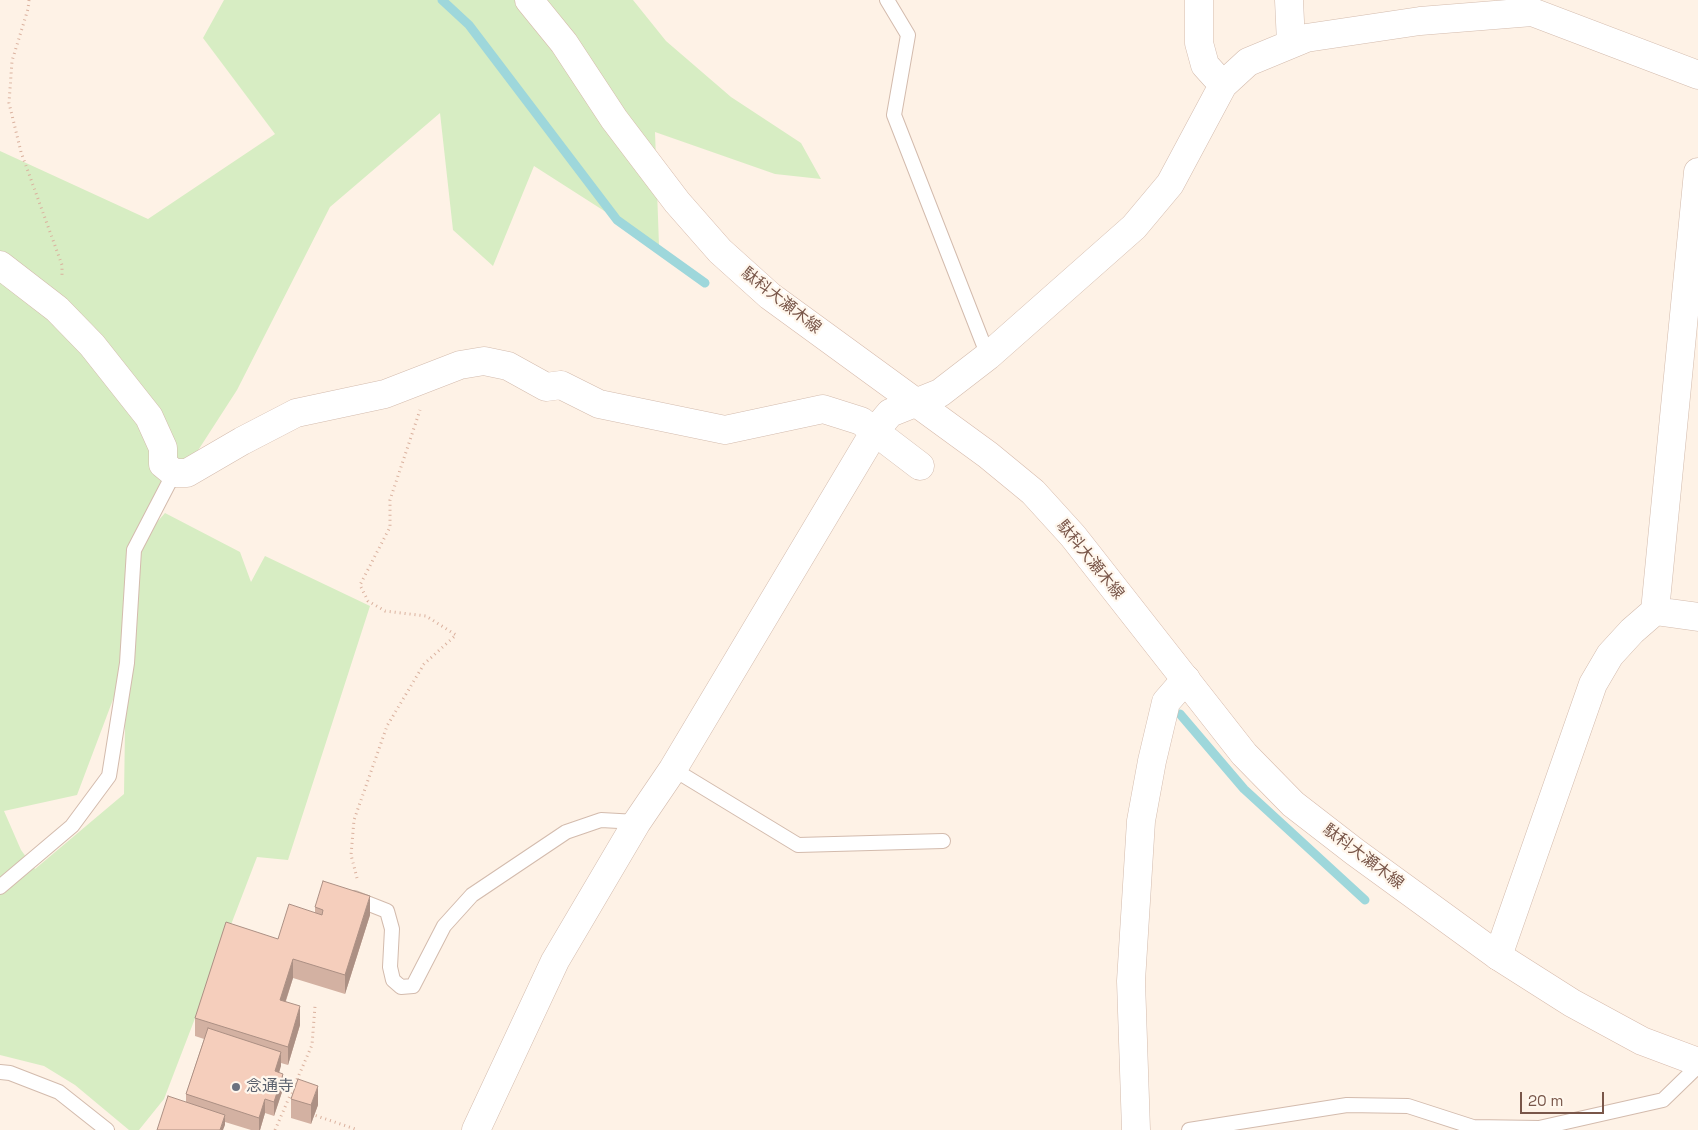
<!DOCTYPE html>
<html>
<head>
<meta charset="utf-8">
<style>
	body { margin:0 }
	#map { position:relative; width:1698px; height:1130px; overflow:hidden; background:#fef2e6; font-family:"Space Grotesk",sans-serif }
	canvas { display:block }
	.scale { position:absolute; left:1520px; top:1092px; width:84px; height:22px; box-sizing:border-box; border:2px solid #795649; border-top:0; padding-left:6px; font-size:15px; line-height:18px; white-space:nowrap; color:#795649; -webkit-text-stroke:4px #fff7ed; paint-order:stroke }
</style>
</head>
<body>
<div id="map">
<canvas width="1698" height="1130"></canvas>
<div class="scale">20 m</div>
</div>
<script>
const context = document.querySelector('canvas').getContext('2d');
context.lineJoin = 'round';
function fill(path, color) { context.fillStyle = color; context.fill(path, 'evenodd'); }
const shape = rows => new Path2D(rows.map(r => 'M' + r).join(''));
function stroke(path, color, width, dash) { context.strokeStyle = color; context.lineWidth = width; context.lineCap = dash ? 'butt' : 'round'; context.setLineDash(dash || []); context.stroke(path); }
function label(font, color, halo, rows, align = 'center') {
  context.font = font + ' "Space Grotesk","Noto Sans JP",sans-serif'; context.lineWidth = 4.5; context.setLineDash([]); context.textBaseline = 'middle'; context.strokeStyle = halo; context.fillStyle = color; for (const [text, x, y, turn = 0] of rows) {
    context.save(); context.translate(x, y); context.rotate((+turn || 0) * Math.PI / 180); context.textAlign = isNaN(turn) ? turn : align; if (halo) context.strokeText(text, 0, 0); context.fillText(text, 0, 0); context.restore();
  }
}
const green = shape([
	[224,0,633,0,666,41,731,97,801,143,821,179,775,174,655,132,659,246,534,166,493,266,453,230,440,113,330,207,237,390,137,545,165,513,240,552,251,582,265,556,370,606,288,860,257,857,164,1099,139,1130,129,1130,75,1085,44,1066,0,1055,0,151,148,219,275,134,203,38],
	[126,665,124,794,35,869,21,850,4,811,77,795]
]);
const stream = shape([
	[442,0,469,25,617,220,705,283],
	[1180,714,1244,789,1365,900]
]);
const path = shape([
	[29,0,28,9,12,61,9,103,21,152,62,265,62,278],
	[357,878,351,855,354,820,387,726,424,664,456,635,426,616,385,611,368,601,360,585,390,527,390,500,420,410],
	[311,1114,358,1130],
	[275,1130,312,1045,315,1006]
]);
const lane = shape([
	[887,0,908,35,894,115,988,356],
	[673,769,798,845,943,841],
	[0,887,72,826,109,776,127,663,134,550,174,473],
	[354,898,387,911,392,929,390,967,393,980,401,987,413,986,444,926,472,895,566,832,601,820,637,822],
	[0,1072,10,1073,59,1092,107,1130],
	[1189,1130,1347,1105,1408,1106,1473,1127,1539,1128,1663,1100,1698,1066]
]);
const street = shape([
	[1199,0,1199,43,1205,65,1223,85],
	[1289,0,1291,43],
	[0,265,57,309,92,345,149,417,163,448,163,464,174,473,187,473,242,441,296,413,385,394,460,365,484,361,508,366,546,387,561,385,599,404,725,430,823,409,861,421,920,466],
	[1655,611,1698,617],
	[1498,956,1593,684,1610,655,1632,631,1655,611,1698,172],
	[476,1130,555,961,637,822,673,769,875,431,890,413,940,393,988,356,1134,227,1170,184,1223,85,1248,62,1306,38,1420,21,1532,12,1698,75],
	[1136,1130,1131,981,1141,821,1152,761,1166,702,1186,679]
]);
const secondary = shape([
	[529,0,564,43,614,119,677,202,720,251,770,296,988,455,1033,492,1073,536,1244,754,1293,804,1355,852,1498,956,1572,1003,1642,1041,1698,1062]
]);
const wall = shape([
	[315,907,370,915,345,994,293,978,286,1001,300,1025,288,1065,281,1063,279,1073,283,1089,274,1116,265,1113,260,1130,251,1130,225,1122,225,1125,186,1102,186,1094,204,1039,195,1036,195,1018,278,939,315,912],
	[291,1099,318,1105,311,1124,291,1118]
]);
const shadedWall = shape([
	[370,896,370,915,345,994,345,975],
	[293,959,293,978,280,1018,280,1000],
	[300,1006,300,1025,288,1065,288,1047],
	[281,1052,281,1066,275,1086,275,1071],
	[283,1074,283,1089,274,1116,274,1102],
	[318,1086,318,1105,311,1124,311,1105],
	[265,1099,265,1113,260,1130,259,1130,259,1118],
	[225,1115,225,1125,223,1130,220,1130]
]);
const building = shape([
	[323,881,370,896,345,975,293,959,280,1000,300,1006,288,1047,195,1018,226,922,278,939,289,904,322,915,323,910,315,907,323,881],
	[208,1028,281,1052,275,1071,283,1074,274,1102,265,1099,259,1118,186,1094,208,1028],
	[298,1079,318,1086,311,1105,291,1099,298,1079],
	[168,1096,225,1115,220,1130,157,1130,168,1096]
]);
const markers = [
	[236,1087,5,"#6b7280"]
];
const streetNames = [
	["駄科大瀬木線",781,301,38],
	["駄科大瀬木線",1090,560,51],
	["駄科大瀬木線",1363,857,37]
];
const worshipNames = [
	["念通寺",246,1087]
];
fill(green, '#d7edc3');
stroke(stream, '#9ed7db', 9);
stroke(lane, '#d3bbad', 16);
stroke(street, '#d3bbad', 29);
stroke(secondary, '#d6baab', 29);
stroke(path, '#dab19e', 3, [1, 4]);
stroke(lane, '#fff', 14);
stroke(street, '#fff', 28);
stroke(secondary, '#fff', 28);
fill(wall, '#d3b1a2');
fill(shadedWall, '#ac9084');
fill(building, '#f5cebc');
stroke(building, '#ac9084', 1);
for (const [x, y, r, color] of markers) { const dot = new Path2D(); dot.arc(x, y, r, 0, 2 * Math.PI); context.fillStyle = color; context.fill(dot); stroke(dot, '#fff7ed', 2); }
label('16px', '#795649', '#fff7ed', streetNames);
label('16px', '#5b616d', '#fff7ed', worshipNames, 'left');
</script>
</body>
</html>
